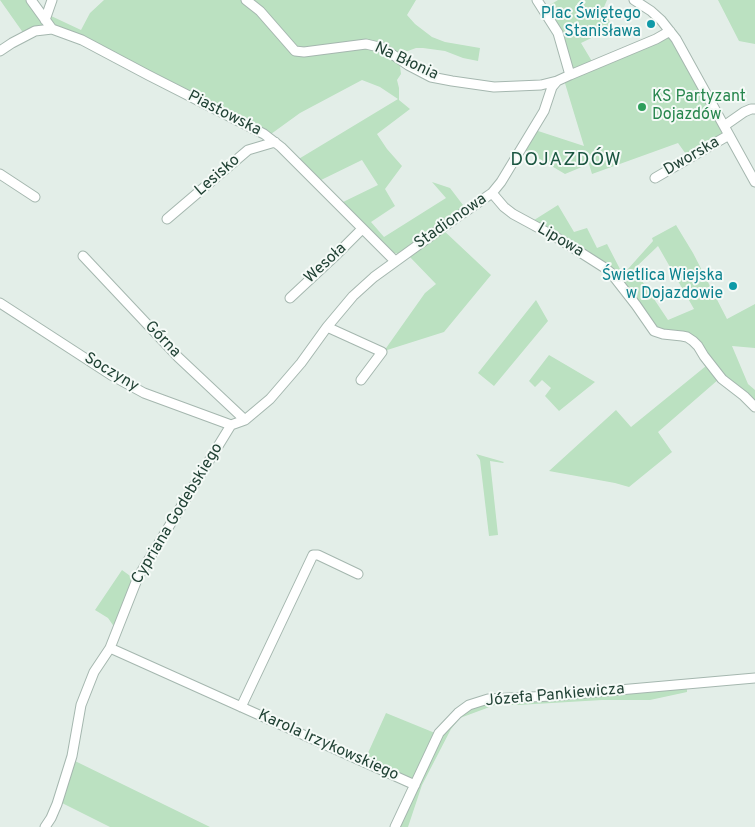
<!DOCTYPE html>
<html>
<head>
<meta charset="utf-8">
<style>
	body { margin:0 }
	canvas { display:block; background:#e3eee8 }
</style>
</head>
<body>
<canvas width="755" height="827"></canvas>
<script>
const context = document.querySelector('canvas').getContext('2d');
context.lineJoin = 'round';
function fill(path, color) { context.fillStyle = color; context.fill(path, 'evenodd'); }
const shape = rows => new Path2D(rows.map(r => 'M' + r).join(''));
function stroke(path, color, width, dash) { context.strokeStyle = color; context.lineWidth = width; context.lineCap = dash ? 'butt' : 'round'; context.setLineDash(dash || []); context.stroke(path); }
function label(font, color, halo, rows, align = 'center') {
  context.font = font + ' Overpass,sans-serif'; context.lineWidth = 4; context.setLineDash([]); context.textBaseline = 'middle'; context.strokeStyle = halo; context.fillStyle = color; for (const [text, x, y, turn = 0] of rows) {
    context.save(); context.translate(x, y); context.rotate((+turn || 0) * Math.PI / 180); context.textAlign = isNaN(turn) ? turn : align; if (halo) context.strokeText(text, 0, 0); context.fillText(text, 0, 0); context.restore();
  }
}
const green = shape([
	[0,0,29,0,49,28,24,34],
	[104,0,416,0,407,15,415,24,432,37,445,42,480,48,478,61,463,58,445,51,423,48,416,48,405,52,395,60,400,66,401,74,397,80,399,88,399,100,410,109,377,134,387,149,402,166,385,189,395,206,371,222,384,237,446,198,432,182,450,188,466,209,400,254,389,252,341,203,378,185,362,160,319,181,297,160,398,99,380,87,362,80,300,113,271,134,54,27,47,20,49,15,81,30,90,13],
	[558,0,607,0,604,7,612,28,581,43,593,63,570,72,545,8],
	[718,0,755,0,755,44,739,41],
	[670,36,727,134,688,157,678,143,592,174,589,164,565,174,523,149,535,130,584,146,564,80],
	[558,205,574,232,587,228,597,248,607,244,621,271,616,276,531,222],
	[676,225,693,253,727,319,755,304,755,348,732,346,748,384,755,390,755,404,723,377,700,345,659,331,619,279,653,241,652,238],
	[658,246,694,309,668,320,634,269],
	[441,228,491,275,444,332,384,351,425,293,436,284,408,255],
	[536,300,548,321,494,386,478,373],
	[549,355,595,382,559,411,545,396,551,388,542,380,535,387,529,381],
	[706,366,710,366,719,379,658,432,672,452,629,487,615,483,549,471,616,410,631,427],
	[476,454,504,462,503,463,490,461,498,535,489,536,480,460],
	[122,570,133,578,115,628,108,618,95,610],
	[687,686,687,692,650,700,602,700,518,705,495,705,460,718,451,729,422,785,408,827,398,827,441,734,472,706,493,701],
	[386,713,435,733,414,782,368,761,368,753],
	[75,761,210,827,110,827,62,803]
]);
const minor = shape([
	[31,0,52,29,82,40,148,75,264,134,281,147,395,261],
	[246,0,260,11,295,51,304,52,366,44,383,48,408,65,431,77,452,81,494,87,541,85,557,81],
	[537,0,558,33,570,75],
	[634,0,651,11,661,20,676,39,755,182],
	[45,20,52,0],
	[0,51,12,43,35,31,52,29],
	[724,126,744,112,751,109,755,109],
	[0,174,35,197],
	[655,178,729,135],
	[492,193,504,207,513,214,561,240,605,268,611,273,636,305,654,331,663,334,682,336,687,337,693,341,698,346,704,356,722,379,744,396,755,407],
	[167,219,248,150,275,142],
	[83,256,178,357,245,420],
	[290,298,334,257,362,229],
	[0,303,111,375,144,393,231,425],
	[327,327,382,352,361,380],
	[231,425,245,420,270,399,301,363,327,327,353,296,374,277,443,227,492,193,501,182,544,111,552,87,557,81,570,75,656,39,670,31],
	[110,648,415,785],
	[241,707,313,555,318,555,358,574],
	[45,827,51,818,57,804,72,756,81,705,94,672,110,648,138,577,231,425],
	[395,827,439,733,458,713,469,705,488,699,551,696,755,678]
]);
const markers = [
	[651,24,5,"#0f9aa8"],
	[642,107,5,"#2e9e5b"],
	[733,286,5,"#0f9aa8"]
];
const cultureNames = [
	["Plac Świętego",641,15],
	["Stanisława",641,33],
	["Świetlica Wiejska",723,277],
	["w Dojazdowie",723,295]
];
const streetNames = [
	["Na Błonia",406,62,25],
	["Piastowska",224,114,27],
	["Dworska",692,157,-30],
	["Lesisko",218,176,-41],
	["Stadionowa",451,222,-35],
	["Lipowa",560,241,30],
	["Wesoła",326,264,-43],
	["Górna",162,340,46],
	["Soczyny",111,373,31],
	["Cypriana Godebskiego",178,514,-59],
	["Józefa Pankiewicza",555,696,-5],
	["Karola Irzykowskiego",328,746,24]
];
const leisureNames = [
	["KS Partyzant",652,98],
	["Dojazdów",652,116]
];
const quarterNames = [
	["DOJAZDÓW",566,161]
];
fill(green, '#bbe1c1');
stroke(minor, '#a5b7af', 11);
stroke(minor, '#fff', 9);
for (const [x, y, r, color] of markers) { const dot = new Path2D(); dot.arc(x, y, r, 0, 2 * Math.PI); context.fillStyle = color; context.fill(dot); stroke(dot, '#f5faf7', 2); }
label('16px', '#0d838f', '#f5faf7', cultureNames, 'right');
label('16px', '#214235', '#f5faf7', streetNames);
label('16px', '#27864d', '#f5faf7', leisureNames, 'left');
context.letterSpacing = '1px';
label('19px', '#1b5641', '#f5faf7', quarterNames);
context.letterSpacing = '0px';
</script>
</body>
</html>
